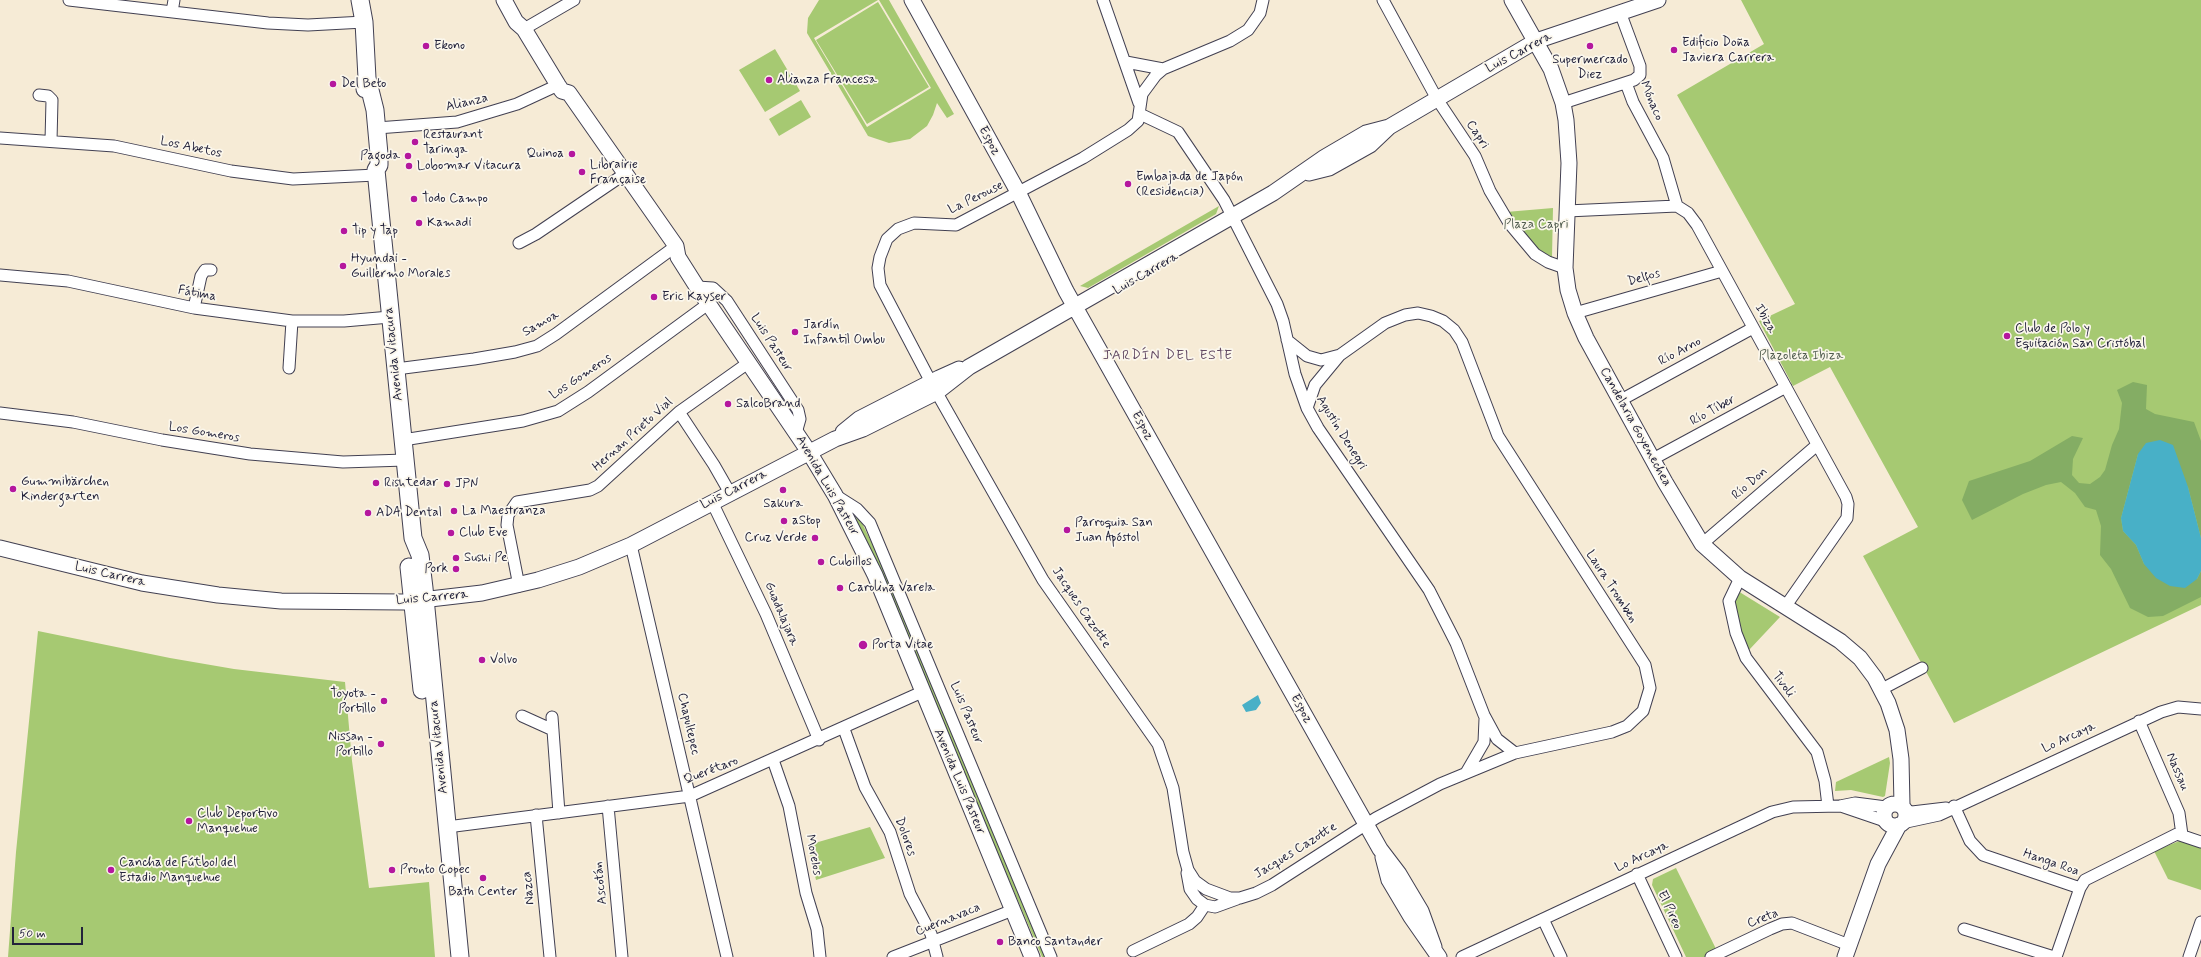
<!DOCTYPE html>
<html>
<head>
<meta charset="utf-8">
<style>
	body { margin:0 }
	#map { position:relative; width:2201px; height:957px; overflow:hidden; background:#f6ebd6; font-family:Mynerve,sans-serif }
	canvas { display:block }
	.scale { position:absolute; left:12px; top:927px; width:71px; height:18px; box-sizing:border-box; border:2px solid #22223b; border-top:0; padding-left:5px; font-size:12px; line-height:14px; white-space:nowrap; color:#22223b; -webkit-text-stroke:3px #fbf7ec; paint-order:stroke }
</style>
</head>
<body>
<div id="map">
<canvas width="2201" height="957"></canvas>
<div class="scale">50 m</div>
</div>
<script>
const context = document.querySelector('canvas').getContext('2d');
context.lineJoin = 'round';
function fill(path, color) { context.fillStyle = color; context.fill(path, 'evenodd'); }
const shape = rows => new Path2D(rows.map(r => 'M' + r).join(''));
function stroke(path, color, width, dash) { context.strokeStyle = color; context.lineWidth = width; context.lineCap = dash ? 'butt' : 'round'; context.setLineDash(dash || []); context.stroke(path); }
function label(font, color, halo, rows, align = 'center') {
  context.font = font + ' Mynerve,sans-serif'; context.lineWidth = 3.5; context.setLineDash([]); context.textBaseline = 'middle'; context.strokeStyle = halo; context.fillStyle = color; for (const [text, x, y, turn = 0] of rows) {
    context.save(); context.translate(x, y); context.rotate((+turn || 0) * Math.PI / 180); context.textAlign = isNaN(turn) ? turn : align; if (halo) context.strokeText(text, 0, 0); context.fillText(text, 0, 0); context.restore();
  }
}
const green = shape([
	[819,0,878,0,814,38,867,127,931,88,879,0,889,0,954,114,947,118,937,103,933,115,927,126,910,139,889,143,868,136,807,33,808,18],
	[1741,0,2201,0,2201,605,1954,723,1863,556,1918,527,1830,367,1793,386,1759,321,1795,304,1677,95,1764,44],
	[878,2,929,87,867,124,816,40],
	[775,49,800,91,765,112,739,70],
	[801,100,811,117,779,136,769,119],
	[1219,206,1216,214,1088,288,1080,286],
	[1553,208,1552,257,1537,249,1506,212],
	[854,516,862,523,882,564,1045,957,1042,957],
	[1733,588,1780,617,1749,650,1735,615],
	[38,631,170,658,234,669,345,682,352,761,369,888,429,882,435,957,8,957,16,852],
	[1889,757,1890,763,1885,796,1883,797,1851,790,1835,791,1836,782],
	[870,827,885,858,816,880,808,845],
	[2182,840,2201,847,2201,890,2168,879,2154,851],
	[1676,868,1720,957,1686,957,1652,885,1653,879]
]);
const forest = shape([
	[2133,382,2147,385,2146,409,2155,414,2194,422,2201,441,2201,538,2188,487,2138,454,2121,518,2123,531,2136,545,2144,564,2197,579,2201,571,2201,597,2163,616,2148,617,2130,608,2111,569,2100,555,2101,526,2096,510,2085,507,2075,493,2061,482,2046,485,2023,494,1972,520,1962,500,1969,481,2030,461,2072,436,2083,438,2073,459,2072,475,2079,483,2090,484,2100,477,2105,470,2112,445,2119,429,2122,403,2117,390]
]);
const water = shape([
	[2160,440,2173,445,2188,487,2201,538,2201,571,2197,579,2185,588,2170,586,2156,578,2144,564,2136,545,2123,531,2121,518,2138,454,2146,443],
	[1258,695,1261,703,1256,710,1246,712,1242,705]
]);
const street = shape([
	[69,0,268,23,308,25,364,22],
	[1103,0,1139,103],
	[1263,0,1260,13,1248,30,1230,41,1163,69,1156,75,1142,94,1138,121,1128,130,1083,158,956,225,914,223,898,229,887,239,880,257,878,268,880,285,933,386,1043,580,1158,744,1173,788,1183,852,1188,870,1195,881,1206,889,1230,898,1240,898,1256,893,1272,885,1376,818,1440,784,1515,753,1612,732,1627,726,1643,711,1650,688,1645,665,1498,436,1462,342,1454,330,1443,321,1431,316,1418,313,1405,315,1385,323,1340,355,1321,360,1307,356,1287,340],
	[1383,0,1437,99,1475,156,1490,191,1509,223,1535,254,1548,262,1565,268],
	[172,12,174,0],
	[524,29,574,0],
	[1126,62,1163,69],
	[1626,83,1633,102,1663,158,1677,206],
	[39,95,48,96,52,100,51,141],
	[1563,103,1634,80,1640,75,1640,66,1620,12],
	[1140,114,1178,132,1224,200,1277,304,1283,321,1295,374,1307,408,1318,428,1429,590,1456,643,1484,715,1497,739,1515,753],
	[377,128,457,122,517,104,558,85],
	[0,138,114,146,231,171,293,179,376,175],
	[1567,211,1677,206,1688,213,1697,225,1846,497,1848,504,1847,518,1785,607],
	[519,243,536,234,626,173],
	[0,275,68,281,194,308,292,321,344,321,390,317],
	[697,287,713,288,727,301,798,410,800,419,796,433],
	[194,308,201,276,205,270,211,270],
	[1575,313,1722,271],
	[289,368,292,321],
	[396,369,474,359,515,352,537,346,556,334,676,246],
	[1621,400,1753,328],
	[1307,408,1315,385,1339,356],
	[679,412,714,465,730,493],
	[0,413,73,422,162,440,250,454,343,462,405,460],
	[403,440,523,421,558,411,588,392,708,304],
	[1653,459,1786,387],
	[835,495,857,509,870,523,1051,957],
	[712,502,766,614,819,740],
	[1702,544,1817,445],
	[631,545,727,957],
	[1740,578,1729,601,1736,633,1746,658,1817,752,1825,781,1828,806],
	[519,586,507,525,508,515,517,502,590,490,598,486,679,412,748,363],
	[1882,689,1922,668],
	[522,716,553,730],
	[552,717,559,813],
	[2139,721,2179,813,2182,835],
	[844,729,865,787,890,832,910,894,931,934,937,957],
	[773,760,789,806,806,893,817,929,820,957],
	[1466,773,1484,742,1485,719],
	[608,806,622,957],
	[1841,806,1885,821],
	[1954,806,1970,841,1983,855,2080,888],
	[1905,810,1912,812,1946,808],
	[536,815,550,957],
	[1902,823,1939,815,2161,712,2178,707,2201,709],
	[447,827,690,796,922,692],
	[1187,873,1190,889,1197,899,1205,905,1215,907,1237,899],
	[1637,874,1676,957],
	[1543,919,1561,957],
	[1964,929,2054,957],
	[1133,951,1189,924,1197,917,1205,905],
	[893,957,1013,910],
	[1462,957,1772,812,1793,807,1840,806,1855,803,1886,807],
	[1711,957,1770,929,1782,924,1792,923,1849,945],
	[2056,957,2080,888,2085,880,2177,834,2201,842],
	[2189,957,2201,922]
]);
const secondary = shape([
	[504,0,516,22,524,29,558,85,562,91,569,93,676,246,678,257,697,287,809,452,835,495,875,575,1032,957],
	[912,0,1018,192,1066,291,1380,849,1399,874,1421,911,1434,947],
	[1512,0,1551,69,1563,103,1566,120,1569,163,1565,268,1568,290,1575,313,1586,338,1665,482,1702,544,1740,578,1840,641,1860,658,1875,678,1888,703,1897,730,1901,759,1902,805],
	[1309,173,1329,168,1370,145,1389,127,1536,41,1658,0],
	[843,432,859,419,939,378,959,369],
	[0,548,142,583,218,595,281,601,404,602,482,593,538,580,579,567,631,545,835,439,863,429,937,392,969,367,1273,193,1325,157,1366,133,1389,127],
	'1884 815a11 11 0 1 1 22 0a11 11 0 1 1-22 0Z',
	[1383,857,1389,880,1411,917,1439,957],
	[1845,957,1878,864,1899,825]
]);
const primary = shape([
	[360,0,364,22,367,78,365,89],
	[367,78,375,110,379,154,379,165,376,170,382,231,413,538,420,555,424,588,460,957],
	[409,567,422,690]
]);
const markers = [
	[426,46,4,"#b5179e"],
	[1590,46,4,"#b5179e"],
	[1674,50,4,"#b5179e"],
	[769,80,4,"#b5179e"],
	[333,84,4,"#b5179e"],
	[415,142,4,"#b5179e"],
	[572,154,4,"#b5179e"],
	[408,156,4,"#b5179e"],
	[409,166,4,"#b5179e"],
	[582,172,4,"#b5179e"],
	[1128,184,4,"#b5179e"],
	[414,199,4,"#b5179e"],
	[419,223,4,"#b5179e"],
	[344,231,4,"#b5179e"],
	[343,266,4,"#b5179e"],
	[654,297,4,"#b5179e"],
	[795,332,4,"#b5179e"],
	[2007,336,4,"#b5179e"],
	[728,404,4,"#b5179e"],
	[376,483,4,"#b5179e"],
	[447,484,4,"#b5179e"],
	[13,489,4,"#b5179e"],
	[783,490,4,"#b5179e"],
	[454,511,4,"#b5179e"],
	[368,513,4,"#b5179e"],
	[784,521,4,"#b5179e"],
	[1067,530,4,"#b5179e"],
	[451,533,4,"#b5179e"],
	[815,538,4,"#b5179e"],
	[456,558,4,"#b5179e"],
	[821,562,4,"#b5179e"],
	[456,569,4,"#b5179e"],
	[840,588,4,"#b5179e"],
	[863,645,5,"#b5179e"],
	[482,660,4,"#b5179e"],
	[384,701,4,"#b5179e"],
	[381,744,4,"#b5179e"],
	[189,821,4,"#b5179e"],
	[111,870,4,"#b5179e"],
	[392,870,4,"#b5179e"],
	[483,878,4,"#b5179e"],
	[1000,942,4,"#b5179e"]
];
const poiNames = [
	["Edificio Doña",1682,43],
	["Javiera Carrera",1682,58],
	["Ekono",434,46],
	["Supermercado",1590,60,"center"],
	["Diez",1590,75,"center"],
	["Alianza Francesa",777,80],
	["Del Beto",341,84],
	["Restaurant",423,135],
	["Taringa",423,150],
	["Quinoa",564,154,"right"],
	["Pagoda",400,156,"right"],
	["Librairie",590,165],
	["Française",590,180],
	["Lobomar Vitacura",417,166],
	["Embajada de Japón",1136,177],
	["(Residencia)",1136,192],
	["Todo Campo",422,199],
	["Kamadi",427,223],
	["Tip y Tap",352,231],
	["Hyundai -",351,259],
	["Guillermo Morales",351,274],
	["Eric Kayser",662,297],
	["Jardín",803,325],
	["Infantil Ombu",803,340],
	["Club de Polo y",2015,329],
	["Equitación San Cristóbal",2015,344],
	["SalcoBrand",736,404],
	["Gummibärchen",21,482],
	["Kindergarten",21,497],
	["Rishtedar",384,483],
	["JPN",455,484],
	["Sakura",783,504,"center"],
	["La Maestranza",462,511],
	["ADA Dental",376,513],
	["aStop",792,521],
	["Parroquia San",1075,523],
	["Juan Apóstol",1075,538],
	["Club Eve",459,533],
	["Cruz Verde",807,538,"right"],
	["Sushi Pe",464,558],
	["Cubillos",829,562],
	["Pork",448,569,"right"],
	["Carolina Varela",848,588],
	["Porta Vitae",872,645],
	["Volvo",490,660],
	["Toyota -",376,694,"right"],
	["Portillo",376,709,"right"],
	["Nissan -",373,737,"right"],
	["Portillo",373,752,"right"],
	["Club Deportivo",197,814],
	["Manquehue",197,829],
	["Cancha de Fútbol del",119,863],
	["Estadio Manquehue",119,878],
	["Pronto Copec",400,870],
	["Bath Center",483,892,"center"],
	["Banco Santander",1008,942]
];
const streetNames = [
	["Luis Carrera",1519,53,-28],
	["Mónaco",1651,101,67],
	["Alianza",467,103,-13],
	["Capri",1477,135,57],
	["Espoz",989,141,61],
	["Los Abetos",191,148,12],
	["La Perouse",976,198,-26],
	["Luis Carrera",1146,274,-30],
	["Delfos",1644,278,-16],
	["Fátima",197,294,10],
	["Ibiza",1765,319,61],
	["Samoa",541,324,-30],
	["Luis Pasteur",771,343,57],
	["Río Arno",1680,352,-28],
	["Avenida Vitacura",394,354,-96],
	["Los Gomeros",581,377,-34],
	["Río Tíber",1713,411,-29],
	["Espoz",1142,426,61],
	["Candelaria Goyenechea",1635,427,61],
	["Los Gomeros",204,433,9],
	["Agustín Denegri",1341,433,58],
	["Hernan Prieto Vial",633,435,-42],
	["Río Don",1750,484,-41],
	["Avenida Luis Pasteur",827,486,60],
	["Luis Carrera",734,490,-27],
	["Luis Carrera",110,575,13],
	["Laura Tromben",1611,587,57],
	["Luis Carrera",432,598,-5],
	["Jacques Cazotte",1081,608,56],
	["Guadalajara",781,614,67],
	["Tivoli",1783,685,52],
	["Espoz",1301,709,61],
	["Luis Pasteur",966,713,67],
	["Chapultepec",688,724,77],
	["Lo Arcaya",2069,738,-25],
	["Avenida Vitacura",439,747,-96],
	["Querétaro",711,771,-21],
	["Nassau",2177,772,67],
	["Avenida Luis Pasteur",959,782,67],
	["Dolores",905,837,70],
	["Jacques Cazotte",1296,851,-32],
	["Morelos",813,855,79],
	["Lo Arcaya",1642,857,-25],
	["Hanga Roa",2051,863,19],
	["Ascotán",601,883,-96],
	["Nazca",529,888,-96],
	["El Pireo",1669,910,65],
	["Creta",1763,919,-21],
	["Cuernavaca",948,920,-22]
];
const parkNames = [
	["Plaza Capri",1536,225],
	["Plazoleta Ibiza",1801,356]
];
const neighbourhoodNames = [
	["JARDÍN DEL ESTE",1168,356]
];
fill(green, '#a6c972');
fill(forest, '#84ad64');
fill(water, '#48b0c7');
stroke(street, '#424052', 13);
stroke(secondary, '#424052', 17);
stroke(primary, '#424052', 19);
stroke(street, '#fff', 11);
stroke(secondary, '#fff', 15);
stroke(primary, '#fff', 17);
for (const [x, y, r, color] of markers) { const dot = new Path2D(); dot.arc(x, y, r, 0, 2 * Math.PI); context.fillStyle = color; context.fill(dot); stroke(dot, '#fbf7ec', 1.5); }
label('13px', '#22223b', '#fbf7ec', poiNames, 'left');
label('13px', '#22223b', '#fbf7ec', streetNames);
label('13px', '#505c4e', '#fbf7ec', parkNames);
context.letterSpacing = '1px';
label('14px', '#614862', '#fbf7ec', neighbourhoodNames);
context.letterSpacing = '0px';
</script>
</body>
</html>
